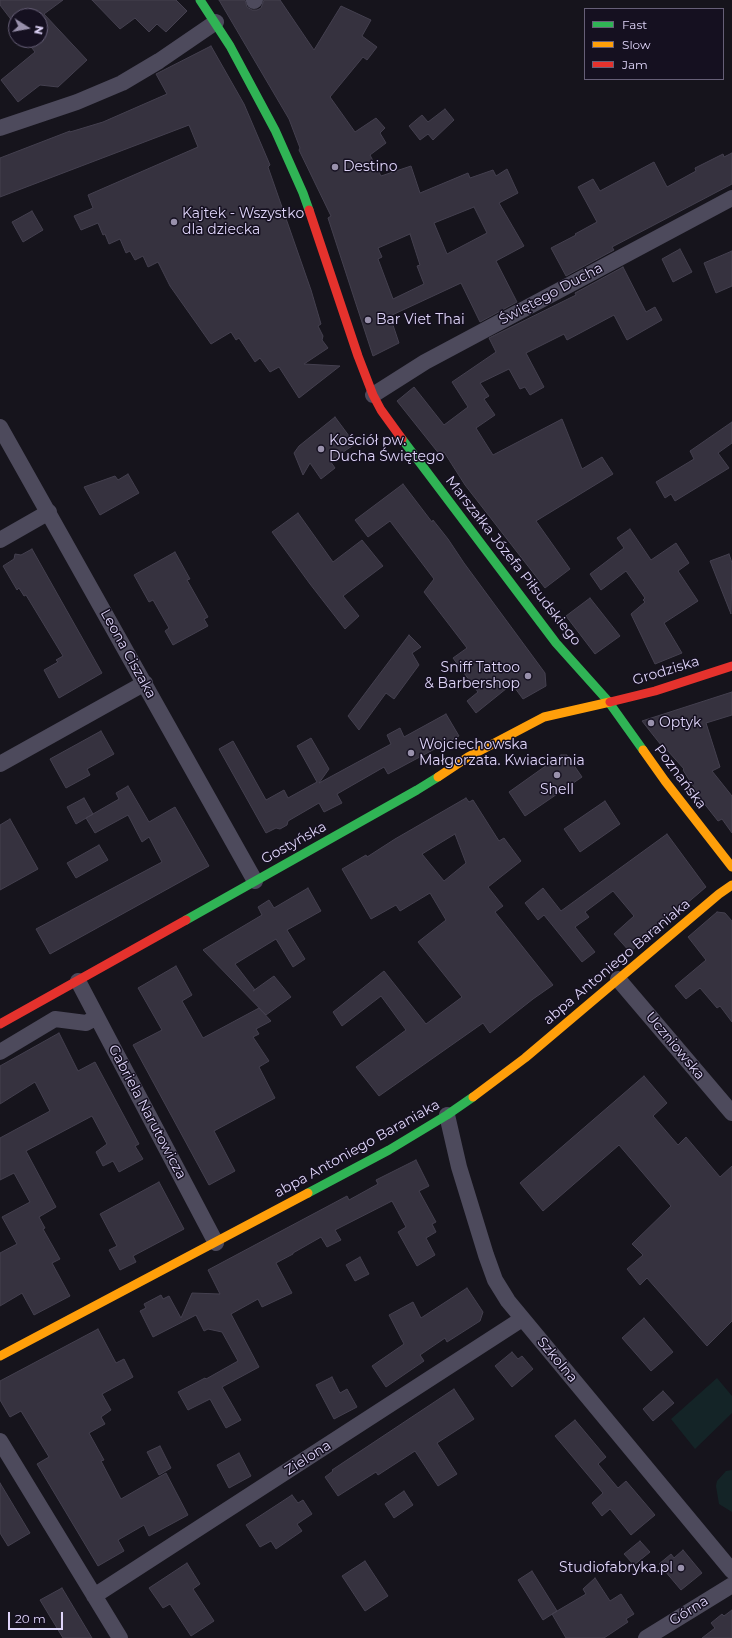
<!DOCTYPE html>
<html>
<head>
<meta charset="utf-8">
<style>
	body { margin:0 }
	#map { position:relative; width:732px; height:1638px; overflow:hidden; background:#16141c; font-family:Montserrat,sans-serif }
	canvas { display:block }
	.legend { position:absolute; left:584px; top:8px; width:140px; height:72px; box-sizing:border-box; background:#151020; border:1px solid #665f77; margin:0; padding:5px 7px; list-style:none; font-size:12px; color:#dfd5f9 }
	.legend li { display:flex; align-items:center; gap:8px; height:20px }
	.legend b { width:20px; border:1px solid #665f77 }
	.north { position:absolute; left:8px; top:8px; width:40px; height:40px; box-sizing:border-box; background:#151020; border:1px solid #665f77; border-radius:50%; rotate:101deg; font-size:11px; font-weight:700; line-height:16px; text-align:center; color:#dfd5f9 }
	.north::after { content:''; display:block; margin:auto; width:14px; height:18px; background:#9991ac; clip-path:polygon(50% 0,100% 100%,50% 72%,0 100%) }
	.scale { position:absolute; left:8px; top:1612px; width:55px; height:18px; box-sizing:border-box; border:2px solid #dfd5f9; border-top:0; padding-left:5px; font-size:12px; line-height:14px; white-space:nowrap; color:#dfd5f9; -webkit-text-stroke:3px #151020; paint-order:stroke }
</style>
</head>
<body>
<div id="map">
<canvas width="732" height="1638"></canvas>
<ul class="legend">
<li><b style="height:5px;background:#30b455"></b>Fast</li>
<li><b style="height:5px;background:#ff9f0a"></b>Slow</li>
<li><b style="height:5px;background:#e5322d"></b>Jam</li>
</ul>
<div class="north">N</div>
<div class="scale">20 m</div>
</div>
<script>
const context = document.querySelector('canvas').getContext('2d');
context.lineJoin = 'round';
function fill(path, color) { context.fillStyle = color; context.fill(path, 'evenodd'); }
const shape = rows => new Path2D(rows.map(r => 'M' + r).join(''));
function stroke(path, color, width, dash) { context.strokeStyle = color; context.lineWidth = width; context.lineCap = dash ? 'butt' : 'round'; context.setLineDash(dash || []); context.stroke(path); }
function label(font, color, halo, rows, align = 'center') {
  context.font = font + ' Montserrat,sans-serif'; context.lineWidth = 3; context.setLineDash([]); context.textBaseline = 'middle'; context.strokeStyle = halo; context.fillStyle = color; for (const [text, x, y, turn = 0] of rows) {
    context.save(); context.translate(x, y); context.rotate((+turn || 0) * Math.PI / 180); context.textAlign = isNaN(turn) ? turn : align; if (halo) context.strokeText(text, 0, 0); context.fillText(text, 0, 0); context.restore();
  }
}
const green = shape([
	[717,1378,732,1396,732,1413,695,1449,671,1419],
	[732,1470,732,1512,719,1504,716,1486,717,1481,726,1471]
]);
const building = shape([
	[0,0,63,0,44,14,87,60,58,87,40,85,18,102,1,80,35,52,26,40,40,40,40,16,16,16,16,26,0,5,0,0],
	[92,0,176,0,187,11,166,32,157,24,149,32,135,18,120,29,92,0],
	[219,0,245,0,247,7,252,10,257,10,261,8,264,0,280,0,314,50,341,6,371,20,362,36,377,47,367,60,363,57,330,97,355,132,376,118,385,128,380,133,386,143,370,155,381,176,411,166,420,193,468,173,470,178,493,170,496,176,507,169,518,193,499,203,524,246,496,261,517,302,480,322,461,283,390,316,399,343,373,356,328,218,331,216,299,150,300,148,289,119,219,0],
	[474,207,487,233,447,254,434,223,474,207],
	[410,234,420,265,417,266,424,284,393,299,378,259,382,257,378,248,410,234],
	[211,46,244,104,270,165,268,167,311,290,321,324,318,326,323,336,322,340,328,348,304,364,340,366,299,398,279,367,270,372,260,358,255,362,239,338,236,340,231,332,211,344,170,286,158,262,148,267,143,256,135,260,130,251,126,253,120,239,109,244,105,234,103,235,98,223,81,230,74,216,93,208,88,195,198,147,189,125,0,197,0,158,70,131,70,132,103,122,167,94,156,74,211,46],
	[445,109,454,120,433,140,428,134,420,140,409,126,422,115,428,122,445,109],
	[732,153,732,184,612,247,614,250,566,276,551,248,576,235,575,234,597,222,578,187,593,179,600,191,654,162,667,187,696,171,695,168,723,154,724,157,732,153],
	[32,211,43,230,23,242,12,222,32,211],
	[680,249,692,272,673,282,662,259,680,249],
	[732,251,732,286,716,293,704,263,732,251],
	[623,267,646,312,655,307,662,320,627,340,614,315,567,340,564,334,526,353,544,387,530,395,525,387,520,389,509,369,480,383,489,396,484,399,495,415,476,428,493,455,562,419,582,469,602,457,613,474,536,521,570,569,545,588,465,485,444,452,440,455,397,401,414,387,444,425,468,407,452,382,496,352,489,338,576,295,575,293,623,267],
	[335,417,355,444,330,461,335,468,321,479,310,463,303,475,294,453,299,446,335,417],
	[732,422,732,443,718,453,729,468,675,501,671,494,665,498,656,482,694,459,690,451,732,422],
	[128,474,139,493,100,515,84,487,115,476,118,480,128,474],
	[403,484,432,522,433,520,448,539,464,563,545,673,546,686,523,699,512,684,476,713,467,701,478,692,453,658,467,648,424,592,434,579,390,521,368,537,355,520,403,484],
	[298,513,333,562,362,540,383,566,343,596,359,616,345,629,310,584,272,532,298,513],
	[630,529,651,560,676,543,689,563,678,571,698,601,664,623,682,653,655,664,631,614,645,602,643,600,645,598,626,571,601,590,590,574,624,548,617,538,630,529],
	[32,549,102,673,59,698,44,670,58,662,56,660,63,656,26,595,24,596,19,588,17,590,3,566,14,559,15,554,21,555,32,549],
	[175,552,190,579,187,580,208,617,204,619,208,626,173,645,165,631,169,628,153,600,149,602,134,575,175,552],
	[729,554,732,563,731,614,710,561,729,554],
	[590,598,620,636,595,654,566,616,590,598],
	[409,635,421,647,412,653,419,665,394,699,386,693,359,730,348,716,409,635],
	[732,692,732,715,706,723,720,767,712,771,732,796,732,833,722,819,718,821,703,802,683,770,684,769,667,750,665,750,642,721,732,692],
	[446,714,459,736,388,774,384,767,337,794,342,803,324,812,319,803,288,821,287,825,280,829,276,828,266,833,219,749,233,741,266,800,284,790,288,798,317,782,297,746,311,738,329,769,319,783,391,744,387,735,400,728,404,737,446,714],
	[101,731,114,754,87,769,90,775,66,788,50,759,101,731],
	[561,755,567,755,582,777,525,816,509,792,561,755],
	[128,786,149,822,175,807,209,866,50,954,36,929,162,862,149,837,142,842,128,815,95,833,86,818,119,799,116,793,128,786],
	[84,798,93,814,76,824,67,807,84,798],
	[466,798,469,802,473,800,499,841,504,838,521,861,488,887,503,906,495,912,553,985,533,999,490,1033,483,1023,379,1096,356,1067,406,1030,381,996,342,1026,333,1012,384,971,426,1024,462,997,418,942,446,920,430,893,400,911,396,905,371,919,342,869,366,855,367,857,395,839,466,798],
	[455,834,466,863,444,881,422,854,455,834],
	[605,801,620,824,580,852,564,829,605,801],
	[10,819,38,869,0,890,0,825,10,819],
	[667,834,706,887,630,952,614,934,634,916,613,891,585,912,589,917,575,927,595,952,582,962,544,915,538,920,525,903,543,888,561,911,667,834],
	[99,845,108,860,76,878,67,863,99,845],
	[308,888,321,911,287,930,305,959,293,967,276,939,235,964,255,990,253,991,274,976,291,997,266,1015,203,950,262,915,258,907,269,900,274,908,308,888],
	[717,912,725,913,732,921,732,1022,720,1006,717,1008,700,988,686,999,675,986,706,960,688,937,717,912],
	[176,966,192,995,182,1001,203,1038,259,1008,271,1021,256,1029,259,1034,253,1037,269,1061,259,1067,275,1098,214,1131,235,1171,209,1185,133,1045,162,1030,138,988,176,966],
	[59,1033,78,1071,95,1062,139,1144,135,1146,143,1159,119,1172,113,1161,103,1166,96,1152,107,1144,92,1116,26,1151,56,1207,39,1217,45,1228,43,1229,60,1259,52,1263,70,1296,34,1315,22,1293,0,1306,0,1253,17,1244,2,1217,30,1202,14,1173,0,1180,0,1138,50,1111,35,1082,0,1104,0,1066,59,1033],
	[644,1076,667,1103,653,1116,678,1145,686,1137,720,1177,732,1166,732,1321,707,1346,647,1278,640,1285,627,1269,643,1255,632,1244,671,1206,619,1145,543,1211,520,1183,644,1076],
	[416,1160,429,1186,419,1191,436,1222,432,1224,436,1232,426,1238,435,1255,417,1266,398,1232,406,1227,392,1201,335,1230,341,1240,327,1247,321,1237,293,1253,293,1254,276,1263,292,1293,262,1307,258,1299,231,1314,259,1367,222,1387,241,1420,226,1428,210,1399,188,1410,178,1392,205,1378,206,1379,238,1361,222,1332,208,1329,204,1331,196,1315,153,1337,140,1311,146,1308,144,1304,161,1295,163,1299,169,1296,181,1318,192,1293,220,1294,208,1270,347,1196,349,1200,378,1184,376,1180,416,1160],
	[159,1182,184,1229,133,1256,136,1262,120,1270,109,1250,117,1246,100,1214,159,1182],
	[360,1257,369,1274,355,1281,346,1265,360,1257],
	[467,1288,483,1312,480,1321,447,1342,445,1338,420,1355,424,1361,386,1387,372,1366,404,1344,389,1315,413,1302,421,1318,467,1288],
	[644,1318,673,1352,651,1371,622,1338,644,1318],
	[98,1329,116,1363,124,1359,133,1377,102,1394,111,1410,101,1417,105,1424,89,1433,104,1460,101,1461,121,1499,166,1473,188,1515,149,1536,144,1525,118,1540,124,1551,98,1566,37,1464,49,1457,21,1411,10,1417,0,1400,0,1381,98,1329],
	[512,1352,518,1359,522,1356,533,1369,512,1387,495,1366,512,1352],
	[332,1377,340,1393,347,1389,357,1407,334,1419,316,1385,332,1377],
	[454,1389,474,1419,437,1443,457,1474,438,1486,415,1451,378,1475,376,1472,338,1496,325,1477,333,1471,332,1470,454,1389],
	[663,1391,674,1403,653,1421,643,1409,663,1391],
	[575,1420,606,1457,598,1464,618,1488,626,1481,655,1515,631,1535,610,1509,602,1516,592,1503,603,1493,555,1436,575,1420],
	[160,1446,171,1468,159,1475,147,1452,160,1446],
	[239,1453,251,1476,229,1488,217,1465,239,1453],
	[0,1483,30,1533,8,1546,0,1533,0,1483],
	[404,1491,413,1505,394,1518,385,1504,404,1491],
	[292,1495,298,1503,303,1500,312,1514,297,1524,302,1531,276,1549,271,1541,260,1547,246,1525,292,1495],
	[640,1541,650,1552,634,1565,624,1554,640,1541],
	[683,1550,702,1573,681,1590,659,1564,671,1554,674,1558,683,1550],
	[365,1561,388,1596,365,1611,342,1576,365,1561],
	[187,1563,200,1584,193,1589,214,1621,191,1636,170,1604,163,1608,149,1588,187,1563],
	[532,1571,557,1611,543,1620,518,1580,532,1571],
	[595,1578,610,1601,621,1594,634,1614,626,1619,628,1622,604,1638,566,1638,552,1614,586,1594,583,1589,595,1578],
	[62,1588,92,1638,63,1638,40,1600,62,1588],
	[732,1610,732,1638,702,1638,715,1628,711,1623,722,1614,724,1616,732,1610]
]);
const street = shape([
	[254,1,255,0],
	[0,128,77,102,122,83,159,61,216,22],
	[373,395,425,362,732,198],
	[0,427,255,881],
	[0,540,49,512],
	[0,764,145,683],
	[618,979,732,1113],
	[78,981,216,1243],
	[0,1052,55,1019,86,1023,97,1017],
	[447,1115,459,1167,486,1255,495,1280,508,1301,732,1571],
	[0,1441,120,1638],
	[94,1596,522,1319],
	[646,1638,732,1585]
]);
const fast = shape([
	[200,0,230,46,275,130,303,193,309,210],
	[402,439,556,643,608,701,643,750],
	[186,920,417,790,438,777],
	[308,1193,389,1150,447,1115,473,1097]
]);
const slow = shape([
	[643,750,665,781,732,867],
	[438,777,468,757,544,717,610,702],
	[473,1097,525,1058,719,894,732,885],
	[0,1356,308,1193]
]);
const jam = shape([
	[309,210,358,356,373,395,381,410,402,439],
	[610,702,655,691,732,666],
	[0,1024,186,920]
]);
const markers = [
	[335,167,4,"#9991ac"],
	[174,222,4,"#9991ac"],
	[368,320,4,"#9991ac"],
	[321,449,4,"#9991ac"],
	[528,676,4,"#9991ac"],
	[651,723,4,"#9991ac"],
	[411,753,4,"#9991ac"],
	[557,775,4,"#9991ac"],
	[681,1568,4,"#9991ac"]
];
const poiNames = [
	["Destino",343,167],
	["Kajtek - Wszystko",182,214],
	["dla dziecka",182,230],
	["Bar Viet Thai",376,320],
	["Kościół pw.",329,441],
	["Ducha Świętego",329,457],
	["Sniff Tattoo",520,668,"right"],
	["& Barbershop",520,684,"right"],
	["Optyk",659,723],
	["Wojciechowska",419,745],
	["Małgorzata. Kwiaciarnia",419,761],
	["Shell",557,790,"center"],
	["Studiofabryka.pl",673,1568,"right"]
];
const streetNames = [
	["Świętego Ducha",551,294,-28],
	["Marszałka Józefa Piłsudskiego",513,561,52],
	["Leona Ciszaka",128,654,61],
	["Grodziska",666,671,-17],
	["Poznańska",680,777,53],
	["Gostyńska",294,843,-29],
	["abpa Antoniego Baraniaka",617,962,-40],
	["Uczniowska",675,1046,50],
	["Gabriela Narutowicza",147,1112,62],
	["abpa Antoniego Baraniaka",357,1149,-29],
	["Szkolna",557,1360,50],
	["Zielona",308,1458,-33],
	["Górna",689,1611,-32]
];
fill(green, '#142427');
fill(building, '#36323f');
stroke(building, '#44404f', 1);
stroke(street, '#4d4a5c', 16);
stroke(fast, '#30b455', 9);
stroke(slow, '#ff9f0a', 9);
stroke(jam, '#e5322d', 9);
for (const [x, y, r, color] of markers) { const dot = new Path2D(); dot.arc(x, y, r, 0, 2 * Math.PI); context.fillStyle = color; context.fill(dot); stroke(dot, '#151020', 1.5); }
label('14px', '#dfd5f9', '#151020', poiNames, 'left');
label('14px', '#dfd5f9', '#151020', streetNames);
</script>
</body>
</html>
